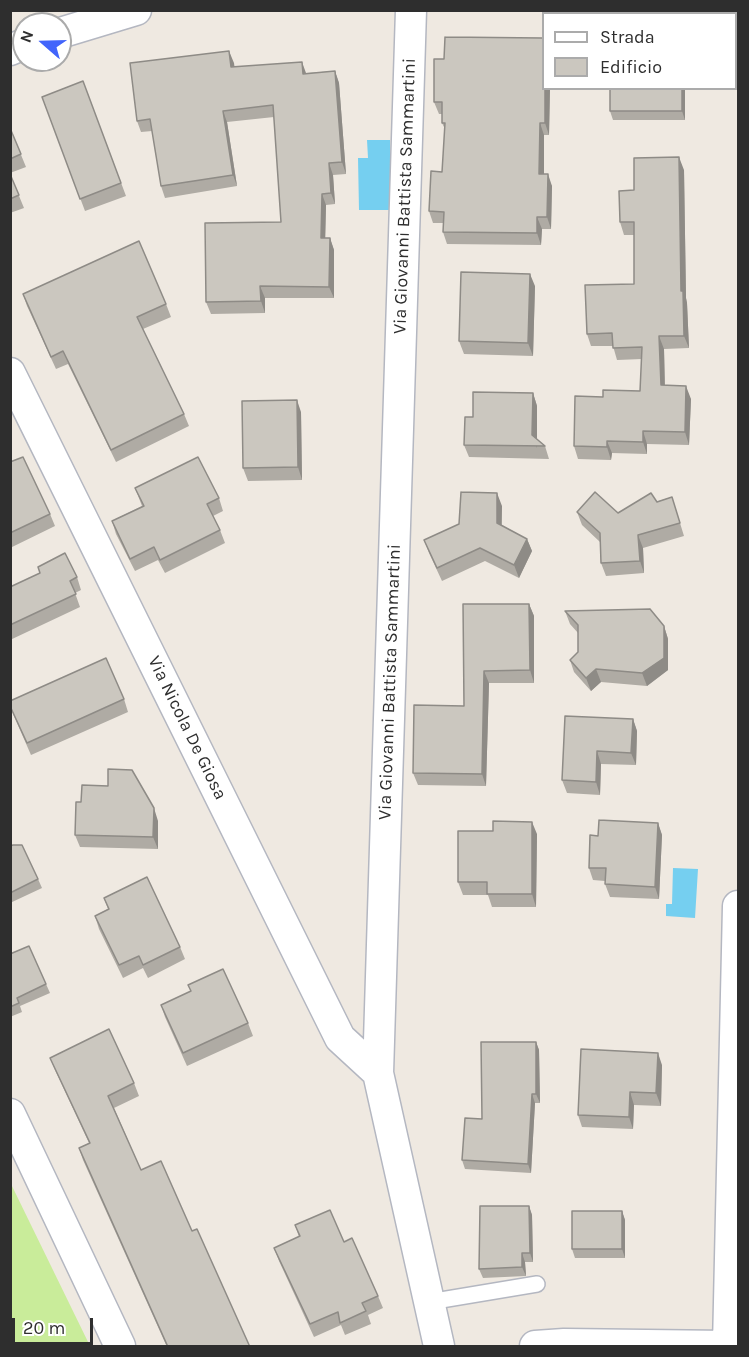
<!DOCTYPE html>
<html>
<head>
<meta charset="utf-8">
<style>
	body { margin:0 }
	#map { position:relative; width:749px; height:1357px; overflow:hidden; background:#efe9e1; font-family:Karla,sans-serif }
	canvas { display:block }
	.frame { position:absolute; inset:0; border:12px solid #2e2e2e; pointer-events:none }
	.legend { position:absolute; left:542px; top:12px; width:195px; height:78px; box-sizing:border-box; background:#fff; border:2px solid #ababab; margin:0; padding:8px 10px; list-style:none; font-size:18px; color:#2e2e2e }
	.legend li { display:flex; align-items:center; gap:12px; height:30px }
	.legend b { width:30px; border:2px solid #ababab }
	.north { position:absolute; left:12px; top:12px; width:60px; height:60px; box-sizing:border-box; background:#fff; border:2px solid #ababab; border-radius:50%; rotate:290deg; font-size:16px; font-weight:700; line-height:24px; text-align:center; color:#2e2e2e }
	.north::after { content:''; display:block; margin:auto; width:21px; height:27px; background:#4264fb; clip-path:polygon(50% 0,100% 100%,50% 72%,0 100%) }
	.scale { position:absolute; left:12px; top:1318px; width:81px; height:27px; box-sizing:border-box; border:3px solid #2e2e2e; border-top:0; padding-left:8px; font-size:18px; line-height:21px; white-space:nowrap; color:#2e2e2e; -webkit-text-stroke:4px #fff; paint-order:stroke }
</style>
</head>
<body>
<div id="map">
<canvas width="749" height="1357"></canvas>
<div class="frame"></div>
<ul class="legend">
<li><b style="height:8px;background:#fff"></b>Strada</li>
<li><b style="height:16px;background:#cbc7bf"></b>Edificio</li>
</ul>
<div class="north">N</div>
<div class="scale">20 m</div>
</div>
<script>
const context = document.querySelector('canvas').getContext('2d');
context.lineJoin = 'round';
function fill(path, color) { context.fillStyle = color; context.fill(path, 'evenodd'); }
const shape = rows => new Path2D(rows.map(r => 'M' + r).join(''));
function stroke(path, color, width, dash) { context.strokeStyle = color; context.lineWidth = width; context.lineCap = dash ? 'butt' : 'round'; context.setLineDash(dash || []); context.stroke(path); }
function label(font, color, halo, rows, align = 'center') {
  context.font = font + ' Karla,sans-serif'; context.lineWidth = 4.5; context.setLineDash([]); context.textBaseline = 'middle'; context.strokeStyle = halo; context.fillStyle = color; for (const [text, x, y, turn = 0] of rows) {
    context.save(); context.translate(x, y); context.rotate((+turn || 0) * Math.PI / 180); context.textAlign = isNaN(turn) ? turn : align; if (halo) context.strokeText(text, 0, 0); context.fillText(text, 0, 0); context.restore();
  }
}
const pitch = shape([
	[10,1184,11,1184,90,1346,11,1346]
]);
const water = shape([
	[367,140,390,140,391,210,359,210,358,158,368,158],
	[673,868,698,869,695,918,666,916,666,904,672,904]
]);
const lane = shape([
	[429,1302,537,1284]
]);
const street = shape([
	[411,10,378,1073,439,1346],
	[60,33,136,10],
	[10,50,24,44],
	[10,373,340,1038,378,1073],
	[10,1114,120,1346],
	[535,1346,564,1344,728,1346],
	[728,1346,738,906]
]);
const wall = shape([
	[234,63,234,67,306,73,335,71,339,83,346,174,333,175,335,204,326,205,325,238,330,238,334,250,334,298,265,298,265,313,211,314,206,302,281,222,274,117,227,122,237,186,165,198,161,186,152,131,141,132,137,121],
	[83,81,126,196,85,211,42,97],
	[543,88,550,88,549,135,544,135,544,174,552,186,551,229,542,229,541,245,447,244,443,232,443,223,433,223,429,211,442,172,445,129,442,123,442,114,439,114,434,102],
	[610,88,685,88,685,120,613,120,610,111],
	[10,128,26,167,10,173],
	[684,170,686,298,687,303,689,348,664,349,665,385,691,399,689,445,647,444,647,454,612,453,611,460,578,459,574,446,603,397,640,391,642,359,617,360,613,346,591,346,587,334,634,284,634,235,624,235,620,222,634,190],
	[10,174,24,208,10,213],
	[535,286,533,356,464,354,459,341],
	[23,294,166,304,171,317,143,329,184,414,189,426,116,462,68,364,56,369,27,306],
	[533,393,537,406,537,439,545,446,549,459,469,457,464,445,473,417],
	[301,412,302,480,248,481,243,468],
	[10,462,50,514,55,526,10,548],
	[135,488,219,498,223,511,213,516,220,530,225,543,165,573,158,560,135,571,116,534,112,521,142,506],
	[672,497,684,536,643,548,644,573,606,576,601,563,600,542,582,525,577,512,618,513],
	[502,506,502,525,527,539,532,551,519,578,485,561,442,581,429,553,424,540],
	[77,577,81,590,75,593,80,607,10,640,10,587],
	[463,604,529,604,534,616,534,683,489,683,486,786,418,785,413,773,464,706],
	[565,611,664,626,668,639,668,670,647,686,601,682,591,691,574,672,570,660,578,652,578,633,570,624],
	[124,699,128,712,31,755,10,707],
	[633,719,637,731,636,765,601,764,600,795,567,793,562,780],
	[108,786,158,821,158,849,80,847,75,835,81,802],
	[658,823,662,835,659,899,610,897,605,884,605,881,593,880,589,868,598,836],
	[537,834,536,907,492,907,488,895,463,895,458,882],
	[10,846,38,879,42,888,10,903],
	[104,898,180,947,185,959,148,978,143,968,123,978,99,929,95,916,108,909],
	[10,954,46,984,50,993,20,1006,22,1012,10,1017],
	[161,1005,248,1023,253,1036,187,1066,165,1017],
	[536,1042,539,1050,540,1103,535,1103,531,1173,465,1169,462,1160],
	[50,1058,134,1083,139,1096,114,1108,141,1170,192,1231,250,1347,167,1347,83,1160,79,1148,89,1143,55,1070],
	[662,1065,661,1106,634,1105,633,1129,582,1127,578,1115],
	[529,1206,532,1215,533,1262,525,1262,526,1276,483,1278,479,1269],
	[622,1211,625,1220,625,1258,575,1258,572,1249],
	[295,1225,344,1242,378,1296,383,1308,368,1315,371,1324,345,1335,341,1325,314,1337,279,1261,274,1248,299,1237]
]);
const shadedWall = shape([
	[229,51,234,63,236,78,231,67],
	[302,62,306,73,303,74],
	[335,71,339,83,346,174,342,162],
	[545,88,550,88,549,135,545,123],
	[682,88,685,88,685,120,682,111],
	[223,111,227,122,237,186,233,175],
	[540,123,544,135,544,186,539,174],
	[679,157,684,170,686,298,687,303,689,348,684,336,681,291],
	[329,163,333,175,335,204,331,193],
	[548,174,552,186,551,229,547,217],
	[322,194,326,205,325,249,321,238],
	[537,217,542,229,541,245,537,233],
	[330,238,334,250,334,298,329,287],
	[530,274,535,286,533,356,528,343],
	[260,286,265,298,265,313,261,301],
	[659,336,664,349,665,398,661,385],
	[686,386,691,399,689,445,685,432],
	[533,393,537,406,537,448,532,435],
	[297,400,301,412,302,480,298,467],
	[643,431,647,444,647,454,643,442],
	[607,441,612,453,611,460,607,447],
	[497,493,502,506,501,535,497,523],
	[638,535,643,548,644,573,640,561],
	[527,539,532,551,519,578,514,565],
	[529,604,534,616,534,683,530,670],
	[664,626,668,639,668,670,647,686,642,673],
	[596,669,601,682,591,691,586,678],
	[484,671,489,683,486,786,482,774],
	[633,719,637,731,636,765,631,753],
	[597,751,601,764,600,795,596,782],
	[154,808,158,821,158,849,153,837],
	[532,822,537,834,536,907,532,894],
	[658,823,662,835,659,899,655,887],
	[536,1042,539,1050,540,1103,536,1094],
	[658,1053,662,1065,661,1106,656,1093],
	[630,1092,634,1105,633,1129,629,1117],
	[532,1094,535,1103,531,1173,528,1164],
	[529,1206,532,1215,533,1262,530,1253],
	[622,1211,625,1220,625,1258,622,1249],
	[522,1253,525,1262,526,1276,522,1267]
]);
const building = shape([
	[445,37,543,38,543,88,545,88,545,123,540,123,539,174,548,174,547,217,537,217,537,233,443,232,444,212,429,211,431,171,442,172,445,123,442,123,442,102,434,102,434,59,444,59,445,37],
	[229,51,231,67,302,62,303,74,335,71,342,162,329,163,331,193,322,194,321,238,330,238,329,287,260,286,261,301,206,302,205,223,281,222,273,105,223,111,233,175,161,186,150,119,137,121,130,63,229,51],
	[83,81,121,183,80,199,42,97,83,81],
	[610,88,682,88,682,111,610,111,610,88],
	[10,128,21,154,10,159,10,128],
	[679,157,681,291,683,291,684,336,659,336,661,385,686,386,685,432,643,431,643,442,607,441,607,447,574,446,575,396,603,397,603,390,640,391,642,347,613,348,612,333,587,334,585,285,634,284,634,222,620,222,619,191,634,190,634,158,679,157],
	[10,174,19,195,10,199,10,174],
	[139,241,166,304,137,317,184,414,111,450,63,351,51,357,23,294,139,241],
	[461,272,530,274,528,343,459,341,461,272],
	[473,392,533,393,532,435,545,446,464,445,465,417,473,417,473,392],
	[297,400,298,467,243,468,242,401,297,400],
	[23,457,50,514,10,533,10,462,23,457],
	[198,457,219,498,207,504,220,530,160,560,154,547,130,559,112,521,144,506,135,488,198,457],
	[461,492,497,493,497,523,527,539,514,565,480,548,437,568,424,540,459,524,461,492],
	[595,492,618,513,651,493,657,502,672,497,680,523,638,535,640,561,601,563,600,533,577,512,595,492],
	[65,553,77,577,70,581,76,594,10,625,10,587,40,573,38,567,65,553],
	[463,604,529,604,530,670,484,671,482,774,413,773,414,705,464,706,463,604],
	[650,609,664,626,664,658,642,673,596,669,586,678,570,660,578,652,578,625,565,611,650,609],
	[106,658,124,699,27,743,10,706,10,701,106,658],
	[565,716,633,719,631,753,597,751,596,782,562,780,565,716],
	[108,769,132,770,154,808,153,837,75,835,76,802,81,802,82,785,108,786,108,769],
	[599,820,658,823,655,887,605,884,606,868,589,868,590,835,598,836,599,820],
	[493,821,532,822,532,894,487,894,487,882,458,882,458,831,493,831,493,821],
	[13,845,22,845,38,879,10,893,10,846,13,845],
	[147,877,180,947,143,965,139,956,119,965,95,916,109,909,104,898,147,877],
	[29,946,46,984,17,998,19,1003,10,1007,10,954,29,946],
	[223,969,248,1023,183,1053,161,1005,191,991,188,985,223,969],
	[109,1029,134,1083,108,1096,141,1170,161,1161,192,1231,197,1229,250,1347,168,1347,79,1148,90,1143,50,1058,109,1029],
	[481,1042,536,1042,536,1094,532,1094,528,1164,462,1160,465,1118,482,1119,481,1042],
	[581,1049,658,1053,656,1093,630,1092,629,1117,578,1115,581,1049],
	[480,1206,529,1206,530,1253,522,1253,522,1267,479,1269,480,1206],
	[330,1210,344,1242,352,1238,378,1296,362,1303,366,1311,340,1323,338,1312,310,1324,274,1248,300,1236,295,1225,330,1210],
	[572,1211,622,1211,622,1249,572,1249,572,1211]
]);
const streetNames = [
	["Via Giovanni Battista Sammartini",405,196,-88],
	["Via Giovanni Battista Sammartini",390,682,-88],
	["Via Nicola De Giosa",187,728,64]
];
fill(pitch, '#c9ec9a');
fill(water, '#75cff0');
stroke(lane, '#b4b7c1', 18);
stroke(street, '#b4b7c1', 33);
stroke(lane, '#fff', 15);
stroke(street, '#fff', 30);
fill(wall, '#afaba4');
fill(shadedWall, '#8e8b86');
fill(building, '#cbc7bf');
stroke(building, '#8e8b86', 1.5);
label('18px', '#2e2e2e', '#fff', streetNames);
</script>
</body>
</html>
